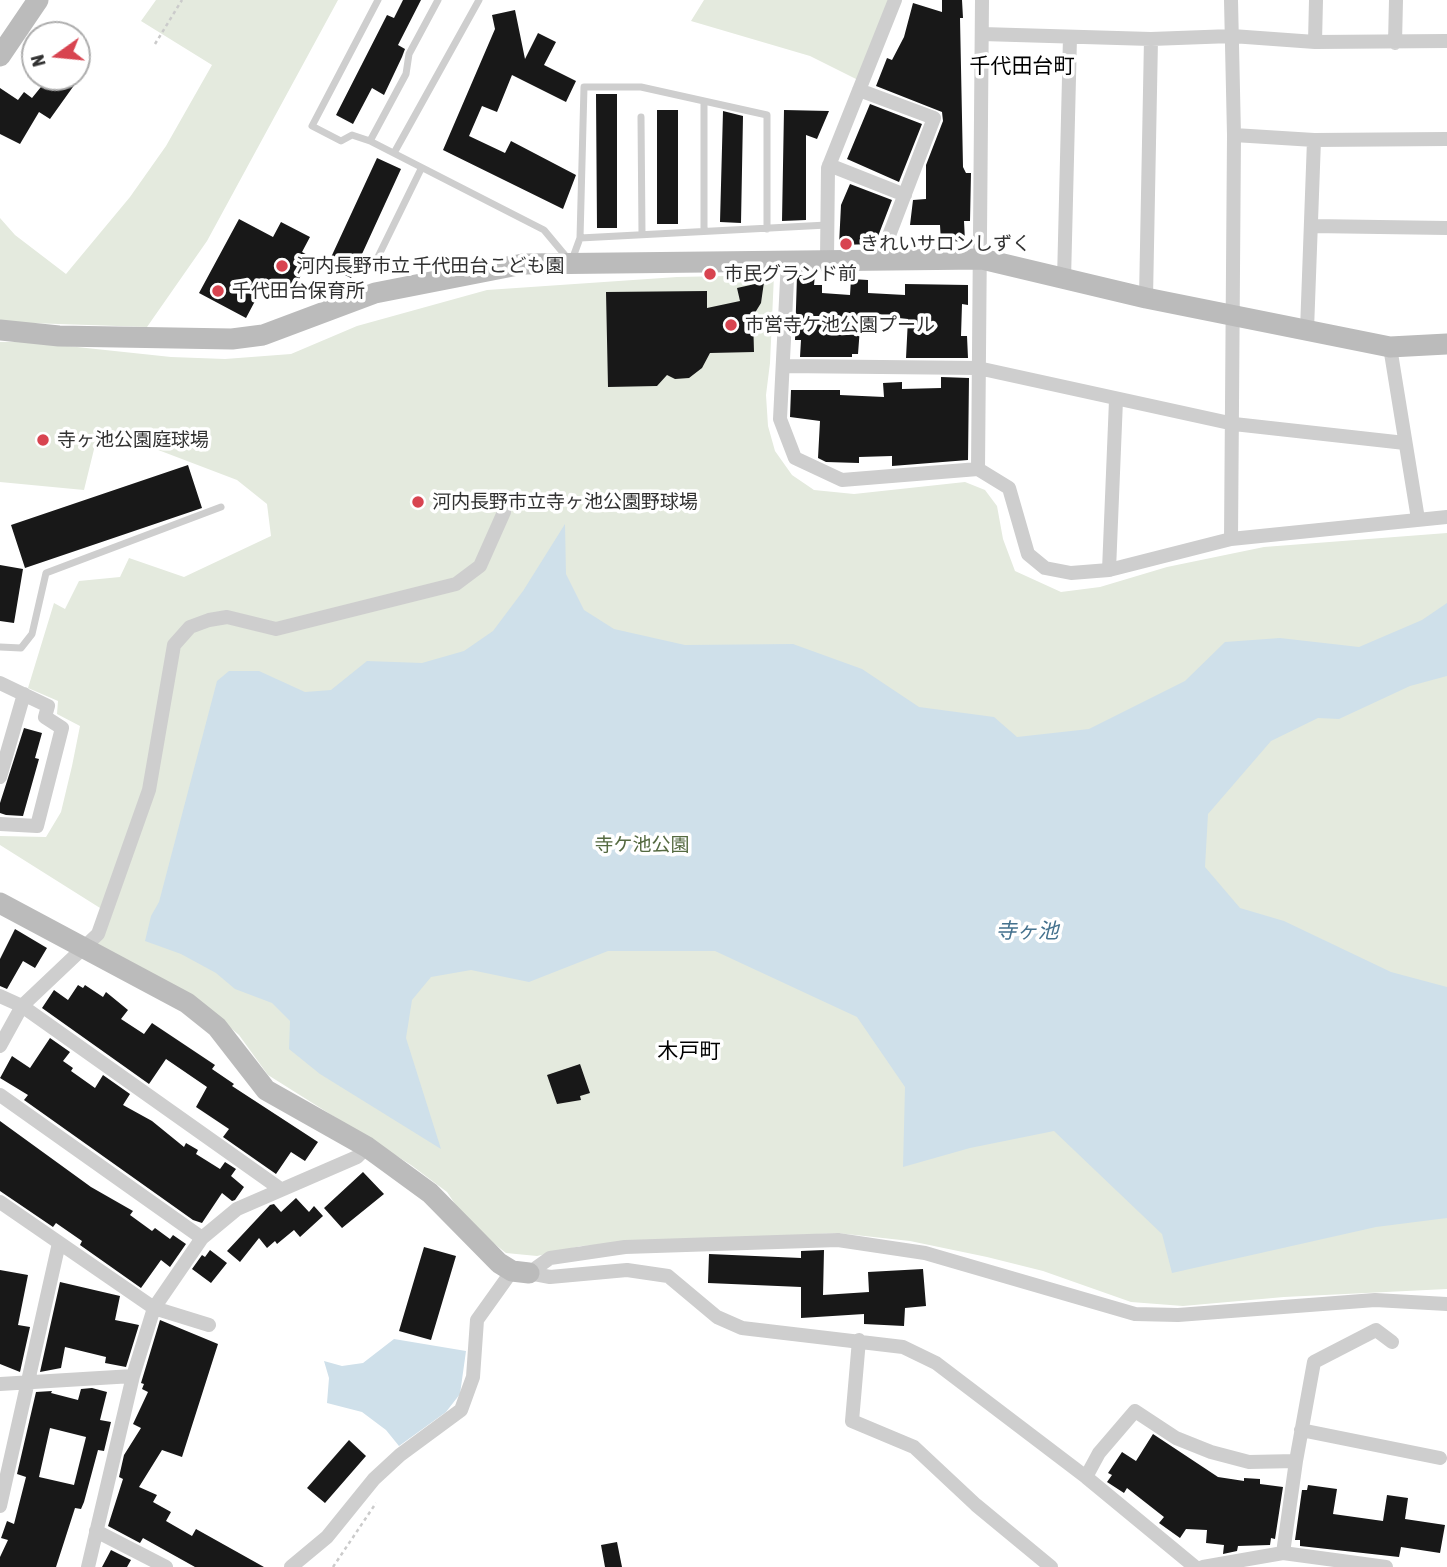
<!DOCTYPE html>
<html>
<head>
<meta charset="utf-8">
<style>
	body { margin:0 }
	#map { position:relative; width:1447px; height:1567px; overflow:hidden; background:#fff; font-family:"Asap Condensed",sans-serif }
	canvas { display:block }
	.north { position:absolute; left:21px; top:21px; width:70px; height:70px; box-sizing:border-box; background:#fff; border:2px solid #adadad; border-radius:50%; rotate:255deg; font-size:19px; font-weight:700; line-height:28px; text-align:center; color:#313131 }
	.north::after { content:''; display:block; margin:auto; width:24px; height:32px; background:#d84450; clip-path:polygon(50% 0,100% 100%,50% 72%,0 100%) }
</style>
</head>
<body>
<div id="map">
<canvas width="1447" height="1567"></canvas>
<div class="north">N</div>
</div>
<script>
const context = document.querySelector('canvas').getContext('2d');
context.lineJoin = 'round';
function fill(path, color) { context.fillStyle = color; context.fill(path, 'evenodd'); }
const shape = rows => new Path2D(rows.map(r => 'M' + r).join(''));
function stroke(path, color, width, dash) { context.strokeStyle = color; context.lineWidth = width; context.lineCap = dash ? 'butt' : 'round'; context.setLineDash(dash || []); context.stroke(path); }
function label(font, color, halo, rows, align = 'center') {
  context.font = font + ' "Asap Condensed","Noto Sans JP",sans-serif'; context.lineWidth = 7; context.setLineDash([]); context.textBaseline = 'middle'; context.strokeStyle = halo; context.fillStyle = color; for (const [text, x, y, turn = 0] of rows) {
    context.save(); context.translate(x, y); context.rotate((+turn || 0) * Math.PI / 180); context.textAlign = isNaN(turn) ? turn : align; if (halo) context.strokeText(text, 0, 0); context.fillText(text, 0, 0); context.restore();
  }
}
const green = shape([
	[156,0,338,0,207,241,147,327,0,322,0,218,15,235,66,274,130,197,166,146,212,65,141,21],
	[704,0,890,0,858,80,810,56,691,21],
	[774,275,770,363,766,395,768,426,775,451,792,475,814,490,854,494,965,482,985,490,997,506,1003,539,1015,571,1061,592,1100,587,1167,567,1264,547,1447,533,1447,1289,1284,1297,1183,1306,1131,1302,1043,1271,987,1257,910,1241,837,1233,581,1246,537,1256,506,1253,468,1223,447,1192,411,1165,268,1075,239,1035,220,1019,95,950,108,913,0,845,0,836,46,837,61,812,72,766,80,726,57,714,58,701,28,688,54,603,65,609,79,581,120,577,129,558,184,577,271,536,267,504,237,480,153,448,98,433,84,490,0,482,0,342,30,342,171,357,225,359,291,354,357,326,487,290,677,277]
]);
const water = shape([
	[565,524,566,574,584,610,614,629,685,645,793,644,862,669,919,707,994,717,1017,737,1089,729,1185,681,1225,642,1280,638,1359,647,1422,620,1447,603,1447,676,1410,686,1339,719,1318,718,1271,741,1208,814,1205,867,1240,908,1284,921,1391,972,1447,987,1447,1218,1376,1227,1172,1273,1162,1234,1054,1131,970,1148,903,1167,905,1087,857,1017,715,951,608,951,529,982,471,970,431,977,412,1000,406,1038,441,1149,320,1074,289,1049,290,1021,272,1003,235,989,216,973,181,954,145,941,151,916,159,902,217,681,229,671,259,671,305,692,331,690,367,661,422,663,464,651,493,631,523,591],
	[394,1339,466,1351,460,1394,446,1412,399,1446,386,1430,362,1412,327,1403,329,1378,324,1361,342,1366,363,1363]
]);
const building = shape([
	[403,0,421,0,398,45,405,49,402,57,384,95,372,88,353,124,336,115,387,15,394,18],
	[942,0,962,0,963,18,960,18,963,167,966,173,971,173,970,221,964,221,965,241,941,242,940,225,910,225,913,200,926,199,926,165,943,121,942,112,876,86,887,58,892,60,904,37,913,3,942,12],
	[515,10,525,59,538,33,556,42,544,65,576,81,566,102,512,75,497,112,482,106,469,136,505,153,511,141,576,175,563,209,443,150,495,29,492,15],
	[49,77,66,77,75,84,50,119,39,112,20,144,0,134,0,88,18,100,24,92,32,98],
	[596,94,617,94,617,228,597,228],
	[870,104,922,124,899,182,847,159],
	[657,110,678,110,678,224,657,224],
	[784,110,829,111,817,139,806,135,806,220,782,221],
	[723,111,743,116,741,223,720,222],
	[377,158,401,169,351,278,327,266],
	[850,184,892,200,875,244,839,245,841,205],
	[239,219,273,237,281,222,310,237,302,252,311,257,287,301,262,288,246,318,199,293],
	[797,275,815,275,814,285,822,285,822,293,850,295,851,279,868,280,868,293,905,295,905,284,968,285,968,305,962,304,961,336,967,336,968,358,906,358,908,319,861,314,858,354,852,354,852,357,800,357,801,340,795,340],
	[764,282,761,303,753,316,754,352,710,353,702,368,689,378,675,379,667,375,657,386,608,387,606,292,707,291,707,308,740,301,737,288],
	[941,377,969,378,968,460,892,466,892,456,859,457,859,463,826,462,818,458,820,421,790,417,791,390,840,390,840,395,884,397,883,383,902,382,902,389,941,388],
	[188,465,202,508,25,568,11,525],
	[0,565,23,569,14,623,0,621],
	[24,728,42,733,35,758,39,759,23,816,6,815,0,813,0,803],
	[15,929,47,948,35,968,23,961,7,989,0,986,0,959],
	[78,985,83,988,85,985,103,997,106,992,128,1010,121,1019,144,1034,152,1023,215,1065,212,1069,234,1084,232,1086,318,1142,305,1161,291,1152,276,1174,223,1137,229,1129,196,1107,207,1087,166,1059,149,1084,42,1008,54,990,68,1000],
	[50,1038,70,1052,63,1061,73,1068,71,1071,95,1088,103,1075,130,1094,123,1105,152,1121,184,1147,186,1143,198,1150,196,1154,220,1169,225,1162,236,1169,231,1176,244,1187,235,1200,232,1201,222,1193,202,1223,193,1220,24,1100,28,1095,0,1078,12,1056,30,1068],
	[580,1064,590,1093,580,1096,581,1100,557,1104,547,1075],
	[0,1121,91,1187,133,1211,130,1215,152,1231,155,1228,170,1239,173,1235,186,1244,170,1267,161,1260,141,1288,80,1245,82,1241,56,1223,53,1227,0,1191],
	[363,1172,384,1194,342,1228,324,1208],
	[296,1198,309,1212,314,1206,323,1216,300,1237,294,1230,277,1244,275,1241,267,1248,259,1238,240,1262,227,1251,270,1205,274,1204,281,1212],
	[424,1247,456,1256,431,1340,399,1331],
	[210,1250,227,1263,211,1283,192,1269,202,1255,205,1257],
	[824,1250,823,1295,869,1292,868,1272,923,1269,926,1306,905,1308,904,1326,864,1324,864,1314,801,1318,801,1287,708,1283,709,1254,801,1258,801,1251],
	[0,1270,28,1275,18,1325,30,1327,20,1372,0,1364],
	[60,1282,120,1296,115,1320,139,1325,126,1367,105,1363,106,1357,65,1347,61,1368,40,1372],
	[160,1320,218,1344,182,1457,162,1450,139,1487,157,1495,153,1502,171,1512,166,1521,192,1536,196,1529,264,1567,195,1567,143,1538,140,1543,108,1526,123,1479,119,1477,124,1455,141,1428,133,1424,148,1392,142,1389,144,1384,141,1383],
	[92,1388,107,1392,100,1420,111,1422,104,1451,98,1450,84,1502,81,1509,75,1508,56,1567,0,1567,0,1557,8,1540,1,1538,7,1521,14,1524,26,1477,17,1474,36,1392,52,1391,51,1393,78,1400,81,1389],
	[50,1428,86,1437,74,1485,39,1477],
	[1153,1434,1218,1477,1244,1481,1244,1478,1260,1479,1260,1484,1283,1487,1275,1539,1271,1538,1270,1545,1238,1546,1237,1551,1223,1554,1224,1545,1206,1543,1207,1530,1186,1529,1180,1538,1159,1523,1164,1517,1127,1488,1124,1493,1107,1482,1112,1475,1108,1473,1122,1452,1136,1461],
	[349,1440,366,1456,325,1503,307,1488],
	[1308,1485,1337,1489,1333,1514,1383,1521,1387,1495,1408,1498,1405,1519,1445,1525,1440,1553,1401,1547,1399,1557,1300,1546,1300,1540,1295,1540,1302,1490,1307,1490],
	[617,1542,622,1567,605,1567,601,1545],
	[111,1550,131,1560,127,1567,102,1567]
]);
const path = shape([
	[155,44,182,0],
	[333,1567,376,1503]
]);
const lane = shape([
	[378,0,312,126,341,141,352,135,370,141,544,230,569,260],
	[641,117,642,234],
	[370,141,406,74,409,54,438,0],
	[394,153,479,0],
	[704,231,704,102],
	[580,238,827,225],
	[572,260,580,238,584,87,641,87,767,115,767,229],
	[374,265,421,169],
	[0,647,21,648,32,634,46,573,221,507]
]);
const street = shape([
	[982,34,1151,39,1232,36,1315,42,1447,41],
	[1315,42,1316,0],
	[1395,43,1396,0],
	[859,90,934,118,880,259],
	[1234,135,1314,140,1447,139],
	[829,165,905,195],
	[1312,226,1447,228],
	[827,259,828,168,895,0],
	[788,260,780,419,795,458,842,480,978,469,1009,488,1028,554,1045,568,1071,573,1109,570,1231,539,1447,517],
	[1064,280,1070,37],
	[1146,298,1151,39],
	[1307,330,1314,140],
	[1390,347,1418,519],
	[784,366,978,368,1234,424,1405,443],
	[978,469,982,0],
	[1231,539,1234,135,1231,0],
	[1109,570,1116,400],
	[0,683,48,706,45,717,62,728,37,826,0,824],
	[0,777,24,694],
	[0,996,22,1006,279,1188],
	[0,1046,22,1006,98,934,149,790,174,645,190,627,209,620,227,617,276,629,456,584,480,566,504,512],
	[0,1095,202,1238],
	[0,1202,154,1308,209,1325],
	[529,1273,550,1258,625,1247,838,1240,925,1253,1135,1314,1178,1315,1375,1300,1447,1304],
	[529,1273,550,1277,627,1270,668,1276,717,1317,742,1328,903,1347,936,1363,1086,1477,1195,1567],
	[859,1340,852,1421,914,1447,976,1505,1051,1567],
	[0,1384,133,1376],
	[1301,1430,1440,1458],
	[1296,1461,1314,1362,1376,1330,1392,1342],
	[1086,1477,1099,1453,1135,1411,1176,1438,1211,1452,1249,1462,1296,1461,1283,1553],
	[0,1506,59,1243],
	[96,1531,166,1567],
	[88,1567,133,1376,154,1308,202,1238,237,1209,357,1157,367,1147],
	[291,1567,327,1537,374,1479,400,1455,461,1410,473,1377,477,1320,512,1271],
	[1203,1567,1283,1553,1386,1567]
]);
const secondary = shape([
	[0,56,38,0],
	[0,330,59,336,232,339,263,335,375,293,523,264,982,259,1146,298,1390,347,1447,344],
	[0,903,187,1003,217,1027,266,1090,367,1147,430,1193,499,1263,512,1271,529,1273]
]);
const markers = [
	[846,244,7,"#d84450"],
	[282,266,7,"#d84450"],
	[710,274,7,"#d84450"],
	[218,291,7,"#d84450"],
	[731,325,7,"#d84450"],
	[43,440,7,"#d84450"],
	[418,502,7,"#d84450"]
];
const poiNames = [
	["きれいサロンしずく",860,244],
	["河内長野市立 千代田台こども園",296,266],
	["市民グランド前",724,274],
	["千代田台保育所",232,291],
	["市営寺ケ池公園プール",745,325],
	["寺ヶ池公園庭球場",57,440],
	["河内長野市立寺ヶ池公園野球場",432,502]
];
const parkNames = [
	["寺ケ池公園",642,845]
];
const neighbourhoodNames = [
	["千代田台町",1022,66],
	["木戸町",689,1051]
];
const waterNames = [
	["寺ヶ池",1027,931]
];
fill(green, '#e4eade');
fill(water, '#cfe0ea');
fill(building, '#181818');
stroke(path, '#cbcbcb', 2.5, [3.5, 3.5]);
stroke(lane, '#cecece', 7);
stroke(street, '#cecece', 14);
stroke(secondary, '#bbb', 21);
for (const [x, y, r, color] of markers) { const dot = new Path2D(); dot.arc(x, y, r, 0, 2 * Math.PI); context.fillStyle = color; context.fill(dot); stroke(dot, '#fff', 2.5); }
label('19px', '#313131', '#fff', poiNames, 'left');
label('19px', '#556a41', '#fff', parkNames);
label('21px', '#000', '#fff', neighbourhoodNames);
label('italic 21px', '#45728e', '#fff', waterNames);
</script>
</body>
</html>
